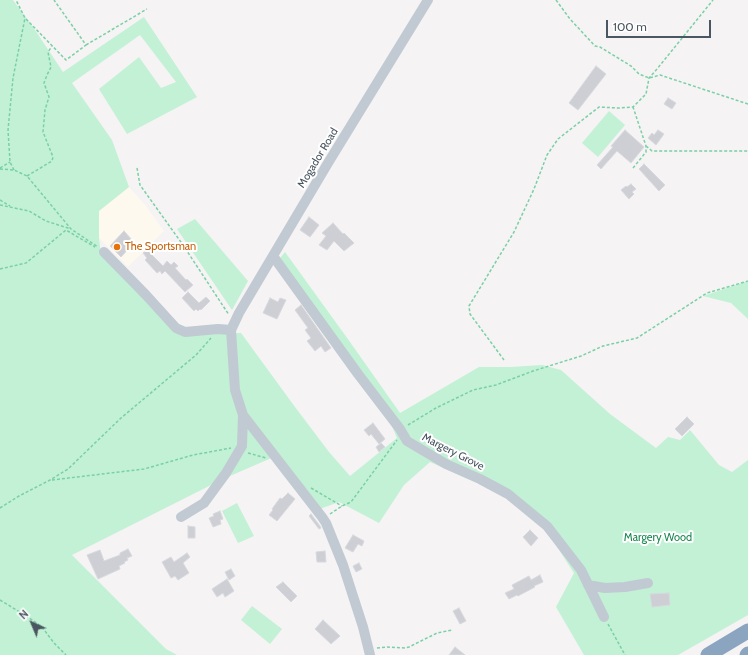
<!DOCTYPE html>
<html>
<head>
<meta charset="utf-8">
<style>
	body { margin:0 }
	#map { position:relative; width:748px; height:655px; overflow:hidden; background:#f5f3f3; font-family:Cabin,sans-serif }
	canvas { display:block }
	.north { position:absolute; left:12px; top:603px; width:40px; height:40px; -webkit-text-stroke:3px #fff; paint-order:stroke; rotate:316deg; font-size:11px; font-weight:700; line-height:16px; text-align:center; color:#4a5661 }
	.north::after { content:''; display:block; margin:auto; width:14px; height:18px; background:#4a5661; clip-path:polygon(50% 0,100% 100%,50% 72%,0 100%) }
	.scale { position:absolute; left:606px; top:20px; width:105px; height:18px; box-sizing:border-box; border:2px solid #4a5661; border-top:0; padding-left:5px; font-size:12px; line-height:14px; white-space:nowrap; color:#4a5661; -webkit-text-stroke:3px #fff; paint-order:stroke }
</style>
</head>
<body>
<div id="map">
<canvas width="748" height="655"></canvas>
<div class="north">N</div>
<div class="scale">100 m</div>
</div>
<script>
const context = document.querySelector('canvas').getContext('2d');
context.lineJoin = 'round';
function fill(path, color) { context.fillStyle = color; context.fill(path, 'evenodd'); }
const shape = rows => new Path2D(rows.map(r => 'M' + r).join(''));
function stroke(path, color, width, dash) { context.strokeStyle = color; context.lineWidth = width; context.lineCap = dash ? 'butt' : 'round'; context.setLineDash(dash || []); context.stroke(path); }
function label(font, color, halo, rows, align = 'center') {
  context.font = font + ' Cabin,sans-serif'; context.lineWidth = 4; context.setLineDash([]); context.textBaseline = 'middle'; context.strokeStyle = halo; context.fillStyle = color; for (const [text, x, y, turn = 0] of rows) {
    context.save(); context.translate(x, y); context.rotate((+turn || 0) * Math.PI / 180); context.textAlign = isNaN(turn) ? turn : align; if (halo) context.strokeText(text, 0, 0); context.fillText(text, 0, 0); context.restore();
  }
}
const commercial = shape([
	[129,187,146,206,164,231,128,267,99,238,99,211]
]);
const green = shape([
	[0,0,13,0,33,27,63,72,144,17,197,97,127,134,99,89,139,57,161,88,176,82,140,35,72,83,112,140,129,187,99,211,99,238,101,254,181,335,241,333,295,407,329,452,350,476,397,438,389,419,280,258,285,252,350,342,400,413,479,367,511,367,542,365,561,370,610,414,656,448,668,437,680,440,690,430,719,465,732,472,748,460,748,615,678,655,584,655,556,607,574,573,548,533,502,494,430,462,404,485,379,523,339,502,317,510,276,456,223,479,72,555,166,649,177,655,0,655],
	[609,111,625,125,598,157,582,143],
	[195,219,248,281,232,310,177,229],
	[748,281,748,319,731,303,703,296],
	[237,503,254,536,238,543,222,511],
	[252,606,282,629,270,644,241,620]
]);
const building = shape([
	[596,66,606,74,578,110,569,103,596,66],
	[668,98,676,103,672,109,664,104,668,98],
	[625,130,644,147,631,163,617,151,601,169,597,165,613,147,611,146,625,130],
	[658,130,664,134,656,145,648,138,652,133,654,135,658,130],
	[644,164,665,185,659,191,639,169,644,164],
	[631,184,636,189,632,192,634,194,629,199,621,190,626,186,627,187,631,184],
	[309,217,319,225,310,237,300,230,309,217],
	[333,223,343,234,344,233,354,243,344,251,334,241,327,250,319,245,326,236,322,233,333,223],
	[124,231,132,240,129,243,131,246,121,257,110,246,124,231],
	[147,250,163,266,167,261,171,265,174,262,178,266,175,268,186,280,187,279,193,285,185,292,165,271,162,274,160,271,157,273,145,260,147,258,143,253,147,250],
	[188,292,199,303,206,297,210,301,201,310,200,309,198,311,196,309,194,311,182,298,188,292],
	[270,298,278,302,280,298,286,300,277,319,263,313,270,298],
	[301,305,331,348,325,352,321,346,315,351,307,341,311,338,305,330,308,328,295,310,301,305],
	[687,417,694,424,682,436,675,429,687,417],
	[373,423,385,439,379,444,371,434,369,436,364,430,373,423],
	[381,443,385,447,379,452,376,447,381,443],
	[288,493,295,499,277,521,269,515,273,510,272,509,280,498,282,499,288,493],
	[220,511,223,519,220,520,221,524,213,527,209,518,214,516,213,514,220,511],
	[311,514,320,526,321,528,319,529,309,516,311,514],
	[188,526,195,527,195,538,188,538,188,526],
	[530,530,538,538,531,546,523,537,530,530],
	[353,535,364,541,362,546,358,544,353,552,345,548,353,535],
	[128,549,132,556,127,558,128,560,124,562,125,563,119,566,120,569,98,579,87,555,100,550,104,561,120,555,120,553,128,549],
	[325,551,326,562,317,562,316,552,325,551],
	[187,553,190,557,183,563,189,573,178,580,175,576,171,578,162,562,171,557,174,562,187,553],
	[359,563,362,569,356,572,353,566,359,563],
	[231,569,235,576,229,580,225,572,231,569],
	[540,575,543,582,534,586,535,587,518,596,517,595,509,599,505,593,514,589,512,585,529,576,531,580,540,575],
	[227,579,234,591,225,597,223,593,217,597,212,589,227,579],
	[283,582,297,596,291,602,276,587,283,582],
	[669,593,670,605,652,607,650,594,669,593],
	[459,608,466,621,460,624,453,611,459,608],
	[323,620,340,636,331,644,315,629,323,620],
	[455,647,465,655,449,655,455,647]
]);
const path = shape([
	[556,0,570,19,595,46,600,47,631,66,639,74,649,78,660,75,748,104],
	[26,19,66,60,86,45,54,0],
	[86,45,147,9],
	[646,146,652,151,748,151],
	[0,168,10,162],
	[137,168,140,185,183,245,229,315],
	[633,168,646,152,646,146,633,107],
	[0,169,14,170,27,176,71,229,98,247],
	[14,170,10,162,8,130,13,78,25,18,16,0],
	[27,176,52,161,53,157,43,132,45,110,49,97,44,83,47,75,51,67,48,52,52,46],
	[0,200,10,206],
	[0,205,29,211,46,221,71,229],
	[0,269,26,263,66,230,95,247],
	[504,360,470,314,469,306,514,232,534,189,547,155,558,139,599,107,618,108,633,107,646,94,649,78,657,69,713,0],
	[408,425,436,408,473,390,496,385,533,371,581,356,603,346,637,338,707,293,748,281],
	[248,453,266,458],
	[52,480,144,469,193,455,231,448],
	[311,488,342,506],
	[0,508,19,496,50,480,68,469,121,418,196,355,211,338],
	[330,514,342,506,351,502,397,440],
	[0,600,28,617,42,627,54,643,66,655],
	[608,624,625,655],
	[377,648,387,647,405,648,409,647,437,633,452,630]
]);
const minor = shape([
	[104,252,146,295,176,328,185,332,218,329,231,330],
	[273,256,358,374,400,429,407,441,446,464,480,479,508,494,547,526,581,570,604,617],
	[243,415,322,517,326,523,343,565,363,627,370,655],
	[181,517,204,503,226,473,242,446,243,415,235,390,231,330,239,313,328,163,428,0],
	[588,585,605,588,625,587,648,583]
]);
const highway = shape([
	[708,655,748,631],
	[747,655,748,654]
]);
const markers = [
	[117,247,4,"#e8710a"]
];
const streetNames = [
	["Mogador Road",318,158,-59],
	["Margery Grove",453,452,27]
];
const foodNames = [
	["The Sportsman",125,247]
];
const parkNames = [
	["Margery Wood",658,538]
];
fill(commercial, '#fdf9ef');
fill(green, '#c3f1d5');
fill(building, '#cdcfd5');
stroke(building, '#d7d9de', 1);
stroke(path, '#7ad0a6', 1.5, [3, 2]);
stroke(minor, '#c1cad2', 10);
stroke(highway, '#8ba5c1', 15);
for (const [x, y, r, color] of markers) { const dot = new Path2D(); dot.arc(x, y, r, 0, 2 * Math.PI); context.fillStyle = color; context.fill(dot); stroke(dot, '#fff', 1.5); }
label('11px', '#4a5661', '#fff', streetNames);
label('11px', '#c56008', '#fff', foodNames, 'left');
label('11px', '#17864f', '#fff', parkNames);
</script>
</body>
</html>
